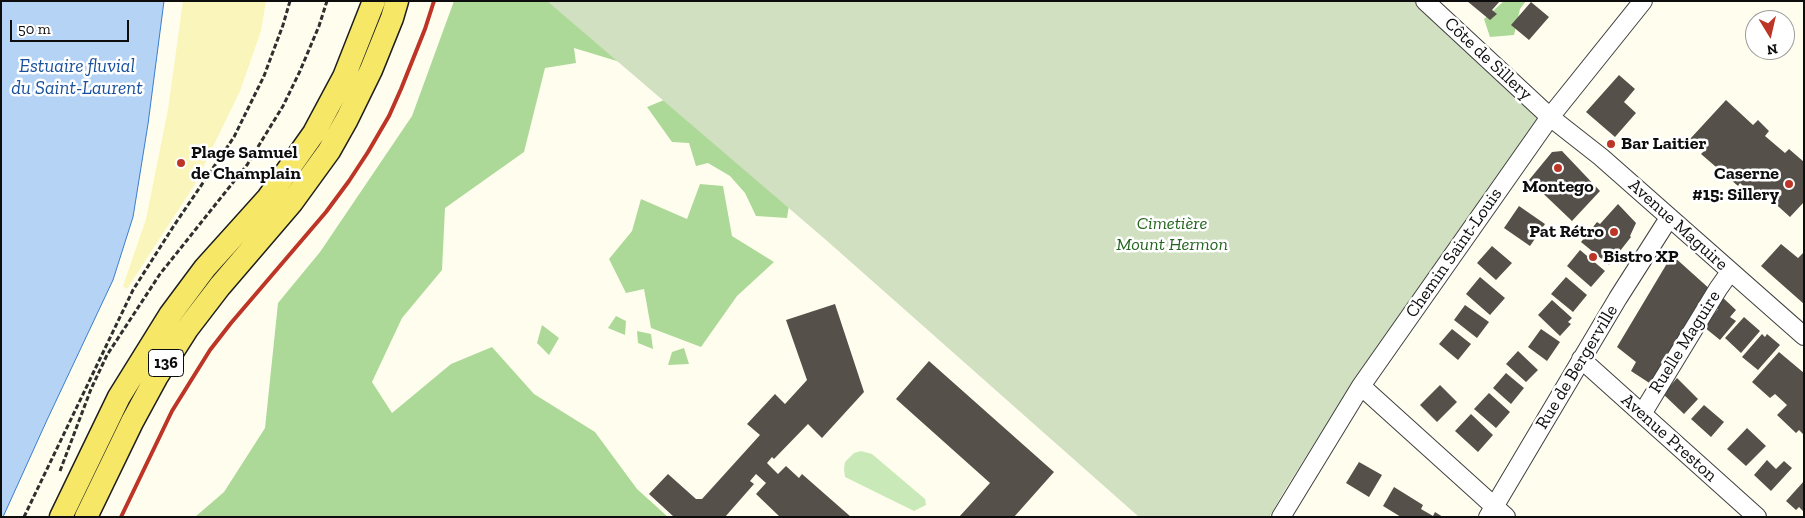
<!DOCTYPE html>
<html>
<head>
<meta charset="utf-8">
<style>
	body { margin:0 }
	#map { position:relative; width:1805px; height:518px; overflow:hidden; background:#fffeee; font-family:"Zilla Slab",serif }
	canvas { display:block }
	.frame { position:absolute; inset:0; border:2px solid #0d0d0d; pointer-events:none }
	.north { position:absolute; left:1745px; top:10px; width:50px; height:50px; box-sizing:border-box; background:#fff; border:1px solid #9e9e9e; border-radius:50%; rotate:171deg; font-size:14px; font-weight:700; line-height:20px; text-align:center; color:#0d0d0d }
	.north::after { content:''; display:block; margin:auto; width:18px; height:22px; background:#bc3527; clip-path:polygon(50% 0,100% 100%,50% 72%,0 100%) }
	.scale { position:absolute; left:10px; top:20px; width:119px; height:22px; box-sizing:border-box; border:2px solid #0d0d0d; border-top:0; padding-left:6px; font-size:15px; line-height:18px; white-space:nowrap; color:#0d0d0d; -webkit-text-stroke:4px #fff; paint-order:stroke }
</style>
</head>
<body>
<div id="map">
<canvas width="1805" height="518"></canvas>
<div class="frame"></div>
<div class="north">N</div>
<div class="scale">50 m</div>
</div>
<script>
const context = document.querySelector('canvas').getContext('2d');
context.lineJoin = 'round';
function fill(path, color) { context.fillStyle = color; context.fill(path, 'evenodd'); }
const shape = rows => new Path2D(rows.map(r => 'M' + r).join(''));
function stroke(path, color, width, dash) { context.strokeStyle = color; context.lineWidth = width; context.lineCap = dash ? 'butt' : 'round'; context.setLineDash(dash || []); context.stroke(path); }
function label(font, color, halo, rows, align = 'center') {
  context.font = font + ' "Zilla Slab",serif'; context.lineWidth = 5; context.setLineDash([]); context.textBaseline = 'middle'; context.strokeStyle = halo; context.fillStyle = color; for (const [text, x, y, turn = 0] of rows) {
    context.save(); context.translate(x, y); context.rotate((+turn || 0) * Math.PI / 180); context.textAlign = isNaN(turn) ? turn : align; if (halo) context.strokeText(text, 0, 0); context.fillText(text, 0, 0); context.restore();
  }
}
const green = shape([
	[861,451,872,454,925,499,926,505,914,511,845,477,844,469,845,462,854,453]
]);
const forest = shape([
	[454,1,1377,1,1353,370,1269,517,1212,517,653,72,574,48,576,63,545,68,524,152,445,208,442,270,402,318,372,382,392,413,451,364,492,347,534,394,595,432,637,489,668,517,195,517,224,492,265,428,278,303,320,252,412,116],
	[1504,1,1526,1,1520,9,1514,35,1490,37,1484,19],
	[686,91,791,192,787,218,756,216,745,193,730,176,708,163,696,166,689,143,672,142,647,107],
	[700,184,723,186,732,236,774,262,737,296,701,347,651,328,644,289,626,293,609,259,632,231,641,199,687,219],
	[616,316,626,321,625,335,608,328],
	[542,325,559,338,549,355,537,343],
	[637,331,651,334,653,349,638,343],
	[684,348,689,364,668,365,672,352]
]);
const sand = shape([
	[183,1,266,1,261,31,240,91,195,184,127,289,123,286,146,219,168,109]
]);
const cemetery = shape([
	[547,1,1425,1,1550,117,1354,380,1268,517,1139,517,826,240]
]);
const water = shape([
	[1,1,164,1,148,124,133,217,113,280,47,420,3,517,1,517,1,1]
]);
const building = shape([
	[1467,1,1500,1,1492,10,1497,14,1490,20],
	[1531,2,1549,17,1529,40,1511,25],
	[1619,75,1635,89,1624,102,1636,113,1615,137,1586,112],
	[1726,100,1753,125,1758,120,1769,131,1765,136,1785,153,1789,149,1804,162,1804,202,1790,217,1759,189,1754,196,1740,183,1738,186,1701,154,1704,151,1690,139],
	[1562,151,1600,191,1572,221,1529,180,1552,152],
	[1618,204,1636,223,1630,236,1631,237,1609,265,1581,242,1597,222,1600,224],
	[1519,206,1545,224,1530,246,1504,228],
	[1781,244,1798,258,1804,252,1804,304,1761,266],
	[1492,246,1512,263,1496,280,1477,263],
	[1580,250,1605,271,1591,287,1567,266],
	[1672,255,1712,291,1654,386,1631,371,1636,362,1617,347],
	[1480,277,1505,298,1490,315,1466,294],
	[1566,277,1587,295,1573,312,1551,294],
	[1720,295,1736,310,1730,317,1736,321,1720,340,1704,327,1718,309,1714,306],
	[1552,300,1572,318,1568,322,1571,324,1560,336,1538,315],
	[835,304,864,392,822,438,808,424,774,459,772,457,767,463,778,474,786,466,799,478,802,474,851,517,780,517,756,494,766,483,756,474,750,481,754,484,725,517,674,517,649,494,668,474,696,499,702,499,760,435,747,424,775,394,785,404,807,380,786,320],
	[1465,305,1489,322,1477,338,1454,320],
	[1744,317,1760,331,1741,353,1725,338],
	[1452,329,1471,344,1458,360,1439,344],
	[1541,329,1560,342,1547,361,1528,347],
	[1762,334,1765,337,1767,334,1780,345,1758,370,1742,357],
	[1518,351,1538,370,1526,382,1506,364],
	[1779,352,1804,373,1804,435,1799,430,1796,433,1777,415,1787,405,1775,394,1770,398,1752,382],
	[929,361,1054,472,1014,517,959,517,990,483,896,399],
	[1506,373,1524,388,1511,404,1493,388],
	[1677,378,1698,399,1684,414,1663,394],
	[1440,385,1457,402,1437,422,1420,405],
	[1489,393,1510,412,1496,428,1474,409],
	[1704,405,1724,422,1711,437,1691,419],
	[1471,414,1493,435,1478,452,1455,431],
	[1747,428,1766,446,1746,466,1727,449],
	[1767,460,1776,469,1784,461,1792,468,1771,491,1754,475],
	[1359,462,1382,475,1369,497,1346,483],
	[1804,481,1804,512,1799,507,1796,510,1786,501],
	[1394,487,1423,505,1421,509,1433,516,1435,512,1443,517,1401,517,1383,506]
]);
const path = shape([
	[60,471,91,389,107,355,160,274,247,165,264,137,283,106,300,71,319,26,327,1],
	[24,517,133,290,173,227,234,137,264,76,283,25,290,1]
]);
const minor = shape([
	[1425,1,1550,117,1601,157,1804,336],
	[1581,359,1757,517],
	[1361,386,1506,517],
	[1642,414,1718,289,1730,272],
	[1281,517,1361,386,1550,117,1643,1],
	[1488,517,1618,298,1669,218]
]);
const major = shape([
	[61,517,119,397,170,315,205,268,268,198,314,133,344,77,374,1],
	[86,517,132,422,157,376,187,329,220,286,292,202,329,151,347,119,371,70,392,18,397,1]
]);
const rail = shape([
	[121,517,172,411,210,350,231,323,326,212,349,181,368,152,389,116,401,89,425,29,434,1]
]);
const markers = [
	[1611,144,5,"#bc3527"],
	[181,163,5,"#bc3527"],
	[1558,168,5,"#bc3527"],
	[1789,184,5,"#bc3527"],
	[1614,232,5,"#bc3527"],
	[1593,257,5,"#bc3527"]
];
const shields = [
	[166,363,35]
];
const shieldNames = [
	["136",166,363]
];
const streetNames = [
	["Côte de Sillery",1488,59,43],
	["Avenue Maguire",1678,225,42],
	["Chemin Saint-Louis",1454,253,-55],
	["Ruelle Maguire",1685,342,-58],
	["Rue de Bergerville",1577,367,-59],
	["Avenue Preston",1669,438,42]
];
const poiNames = [
	["Bar Laitier",1621,144],
	["Plage Samuel",191,153],
	["de Champlain",191,174],
	["Caserne",1779,174,"right"],
	["#15: Sillery",1779,195,"right"],
	["Montego",1558,187,"center"],
	["Pat Rétro",1604,232,"right"],
	["Bistro XP",1603,257]
];
const parkNames = [
	["Cimetière",1172,224],
	["Mount Hermon",1172,245]
];
const waterNames = [
	["Estuaire fluvial",77,67],
	["du Saint-Laurent",77,89]
];
fill(green, '#cae9b8');
fill(forest, '#acd998');
fill(sand, '#faf5bb');
fill(cemetery, '#d1e0c0');
fill(water, '#b4d3f5');
stroke(water, '#3c7dcb', 1);
fill(building, '#56504a');
stroke(minor, '#404040', 20);
stroke(major, '#1e1e1e', 25);
stroke(path, '#2f2f2f', 3, [5, 2.5]);
stroke(minor, '#fff', 18);
stroke(major, '#f6e866', 22);
stroke(rail, '#bc3527', 4);
for (const [x, y, r, color] of markers) { const dot = new Path2D(); dot.arc(x, y, r, 0, 2 * Math.PI); context.fillStyle = color; context.fill(dot); stroke(dot, '#fff', 2); }
for (const [x, y, w] of shields) { const box = new Path2D(); box.roundRect(x - w / 2, y - 13.5, w, 27, 4); context.fillStyle = '#fff'; context.fill(box); stroke(box, '#0d0d0d', 1); }
label('bold 16px', '#0d0d0d', null, shieldNames);
label('18px', '#0d0d0d', '#fff', streetNames);
label('bold 18px', '#0d0d0d', '#fff', poiNames, 'left');
label('italic 18px', '#23641f', '#fff', parkNames);
label('italic 19px', '#18509d', '#fff', waterNames);
</script>
</body>
</html>
